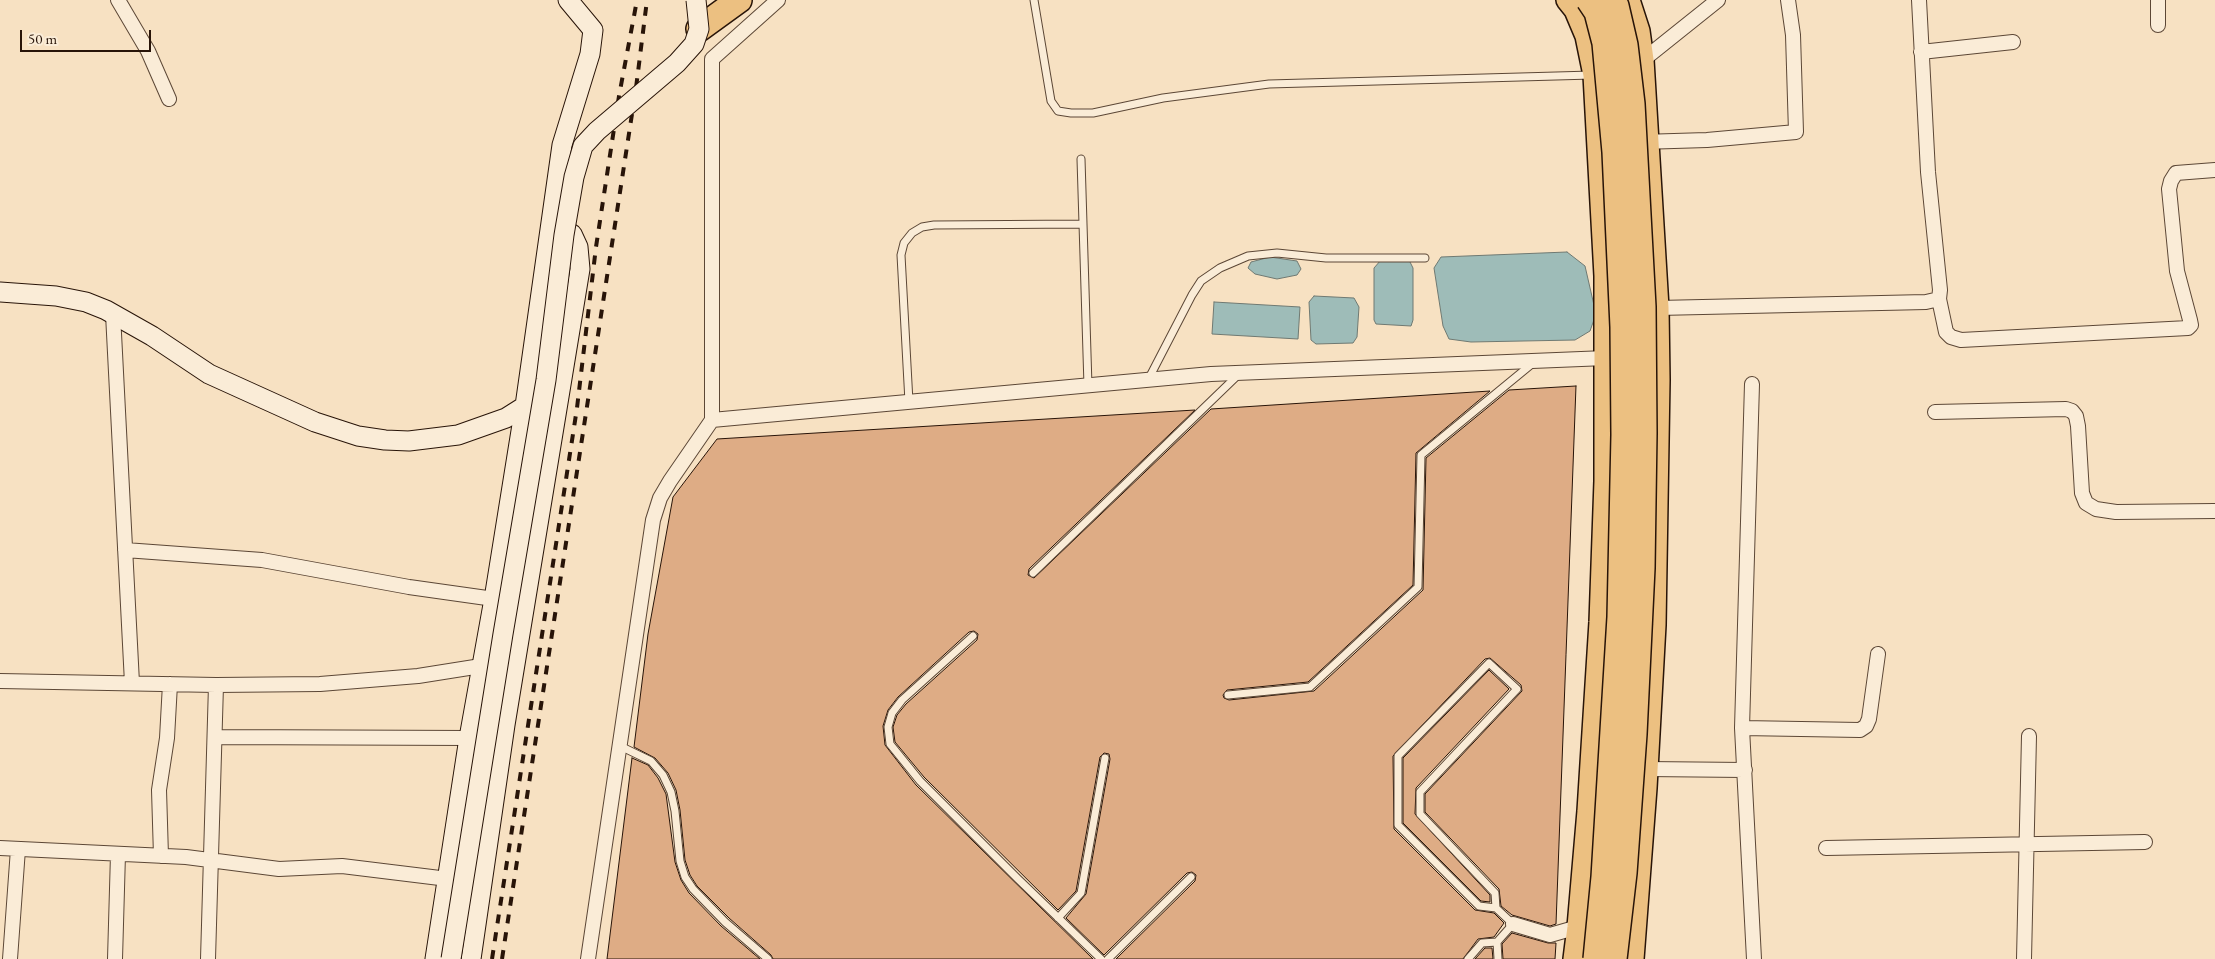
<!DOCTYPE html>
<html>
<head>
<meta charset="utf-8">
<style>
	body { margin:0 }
	#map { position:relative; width:2215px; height:959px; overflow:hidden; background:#f7e1c2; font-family:"EB Garamond",serif }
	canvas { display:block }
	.scale { position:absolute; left:20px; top:30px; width:131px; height:22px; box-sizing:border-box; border:2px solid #281408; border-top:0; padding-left:6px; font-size:15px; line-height:18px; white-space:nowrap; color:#281408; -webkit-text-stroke:4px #faecd7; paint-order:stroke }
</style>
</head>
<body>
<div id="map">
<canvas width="2215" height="959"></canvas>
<div class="scale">50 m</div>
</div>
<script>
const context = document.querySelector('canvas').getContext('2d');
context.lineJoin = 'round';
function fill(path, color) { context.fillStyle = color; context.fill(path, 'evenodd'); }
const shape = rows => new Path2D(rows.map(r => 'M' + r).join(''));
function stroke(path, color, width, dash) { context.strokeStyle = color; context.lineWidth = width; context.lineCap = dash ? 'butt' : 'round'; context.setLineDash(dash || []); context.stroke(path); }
const water = shape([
	[1567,252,1585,266,1596,314,1590,331,1575,340,1471,342,1449,339,1443,326,1434,268,1441,257,1567,252],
	[1270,257,1297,261,1301,269,1297,275,1277,279,1255,274,1248,268,1251,262,1270,257],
	[1381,260,1409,260,1413,268,1413,320,1411,326,1376,324,1374,320,1374,268,1381,260],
	[1314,296,1354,298,1359,307,1357,337,1353,343,1316,344,1311,340,1309,302,1314,296],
	[1214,302,1300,307,1298,339,1212,334,1214,302]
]);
const building = shape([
	[1576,386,1556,924,1550,926,1512,915,1501,906,1499,889,1425,812,1425,794,1522,691,1521,685,1490,658,1485,659,1393,756,1394,829,1475,910,1494,913,1504,923,1494,937,1478,939,1463,959,1116,959,1195,881,1196,875,1192,872,1187,873,1104,955,1066,918,1086,894,1110,759,1109,754,1104,753,1100,757,1076,891,1058,910,924,777,895,742,893,727,897,715,906,704,977,640,978,634,974,631,969,632,898,697,888,710,883,726,885,745,916,785,1093,959,773,959,771,955,729,918,697,886,690,875,685,860,680,810,676,790,668,773,655,758,634,747,648,634,673,497,717,439,1195,410,1029,569,1028,575,1034,578,1211,409,1490,391,1416,453,1413,585,1308,682,1227,690,1223,695,1224,698,1229,700,1314,691,1423,590,1426,458,1509,390,1576,386],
	[1489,670,1509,689,1416,788,1415,814,1490,895,1490,902,1481,901,1403,823,1403,758,1489,670],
	[632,758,648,765,658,778,666,794,675,862,681,880,689,893,721,926,760,959,607,959,632,758],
	[1512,933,1548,943,1556,943,1555,959,1503,959,1502,944,1512,933],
	[1485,948,1492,948,1493,959,1475,959,1485,948]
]);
const lane = shape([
	[1034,0,1051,101,1058,111,1071,113,1093,113,1163,98,1269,84,1592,75],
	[1081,159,1088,386],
	[1148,380,1192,295,1201,281,1220,268,1248,256,1277,253,1326,258,1425,258],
	[909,402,901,255,904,243,912,233,922,227,934,225,1083,224],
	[1033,573,1238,375],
	[973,636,902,700,892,713,888,727,890,744,920,781,1018,879,1101,959],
	[1228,695,1310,687,1418,587,1421,455,1533,363],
	[620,746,651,761,663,775,671,792,675,811,680,861,685,877,693,889,725,922,768,959],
	[1058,918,1081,893,1105,758],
	[1497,942,1498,959],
	[1108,959,1191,877],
	[1468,959,1482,943,1497,942,1513,924,1496,908,1479,906,1398,825,1398,756,1489,663,1517,689,1420,792,1420,814,1495,893,1496,908]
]);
const street = shape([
	[118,0,148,51,169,99],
	[2158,0,2158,25],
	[1921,52,2013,42],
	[1638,62,1643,60,1718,0],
	[1641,142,1707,140,1796,132,1793,35,1788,0],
	[1939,299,1946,332,1951,337,1961,340,2188,328,2191,325,2190,320,2177,271,2169,189,2171,181,2176,173,2215,170],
	[1658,308,1926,302,1939,299,1940,290,1928,172,1919,0],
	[113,314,132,683],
	[1752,384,1742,728,1860,730,1866,726,1869,719,1878,654],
	[1935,412,2066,409,2072,411,2076,416,2078,426,2082,493,2086,503,2096,509,2116,512,2215,511],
	[712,420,1211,374,1606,358],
	[125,550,262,560,409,587,494,599],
	[0,681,216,685,320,684,418,676,481,666],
	[1742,728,1754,959],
	[215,737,469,738],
	[1646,769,1745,770],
	[0,848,186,857,279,869,342,866,448,879],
	[1826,848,2145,842],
	[161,856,159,790,167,738,170,684],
	[1513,924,1550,935,1578,927],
	[10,959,18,849],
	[115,959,118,854],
	[208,959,216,685],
	[588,959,653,520,660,498,670,481,712,420,712,59,778,0],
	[2024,959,2029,736]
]);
const secondary = shape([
	[0,292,56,296,86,302,106,310,152,336,209,374,315,422,358,436,385,440,409,441,458,435,506,418,525,406],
	[435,959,469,738,494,599,525,406,562,145,590,54,593,30,568,0],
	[471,959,505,725,580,269,578,247,572,234,552,226]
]);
const primary = shape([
	[1567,0,1575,10,1586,36,1594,75,1605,276,1605,481,1600,622,1588,811,1578,927,1574,959],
	[1629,0,1639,31,1643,60,1658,308,1659,380,1655,625,1646,788,1633,959]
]);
const highway = shape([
	[699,29,739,0]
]);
const rail = shape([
	[492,959,577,408,596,247,619,96,637,0],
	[502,959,636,88,647,0]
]);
const secondaryBridge = shape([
	[451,959,503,634,546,380,564,235,574,177,583,146,597,131,677,63,694,44,699,29,696,0]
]);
const highwayBridge = shape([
	[1589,0,1597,12,1605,43,1615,152,1623,327,1624,435,1620,617,1604,877,1596,959],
	[1612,0,1616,6,1625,45,1632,104,1643,307,1644,433,1642,568,1634,734,1624,873,1614,959]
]);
fill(water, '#9ebcb8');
stroke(water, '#6f7972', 1);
fill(building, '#deac85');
stroke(building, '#281408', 1);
stroke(lane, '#5c4736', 9);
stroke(street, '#5c4736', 16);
stroke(secondary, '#281408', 21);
stroke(primary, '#281408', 24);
stroke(highway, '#281408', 28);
stroke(lane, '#faecd7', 7);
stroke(street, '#faecd7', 14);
stroke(secondary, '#faecd7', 19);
stroke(primary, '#ecc081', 21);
stroke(highway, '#ecc081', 25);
stroke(rail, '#281408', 4, [9, 9]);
stroke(secondaryBridge, '#281408', 21, []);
stroke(highwayBridge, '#281408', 28, []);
stroke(secondaryBridge, '#faecd7', 19);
stroke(highwayBridge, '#ecc081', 25);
</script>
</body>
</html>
